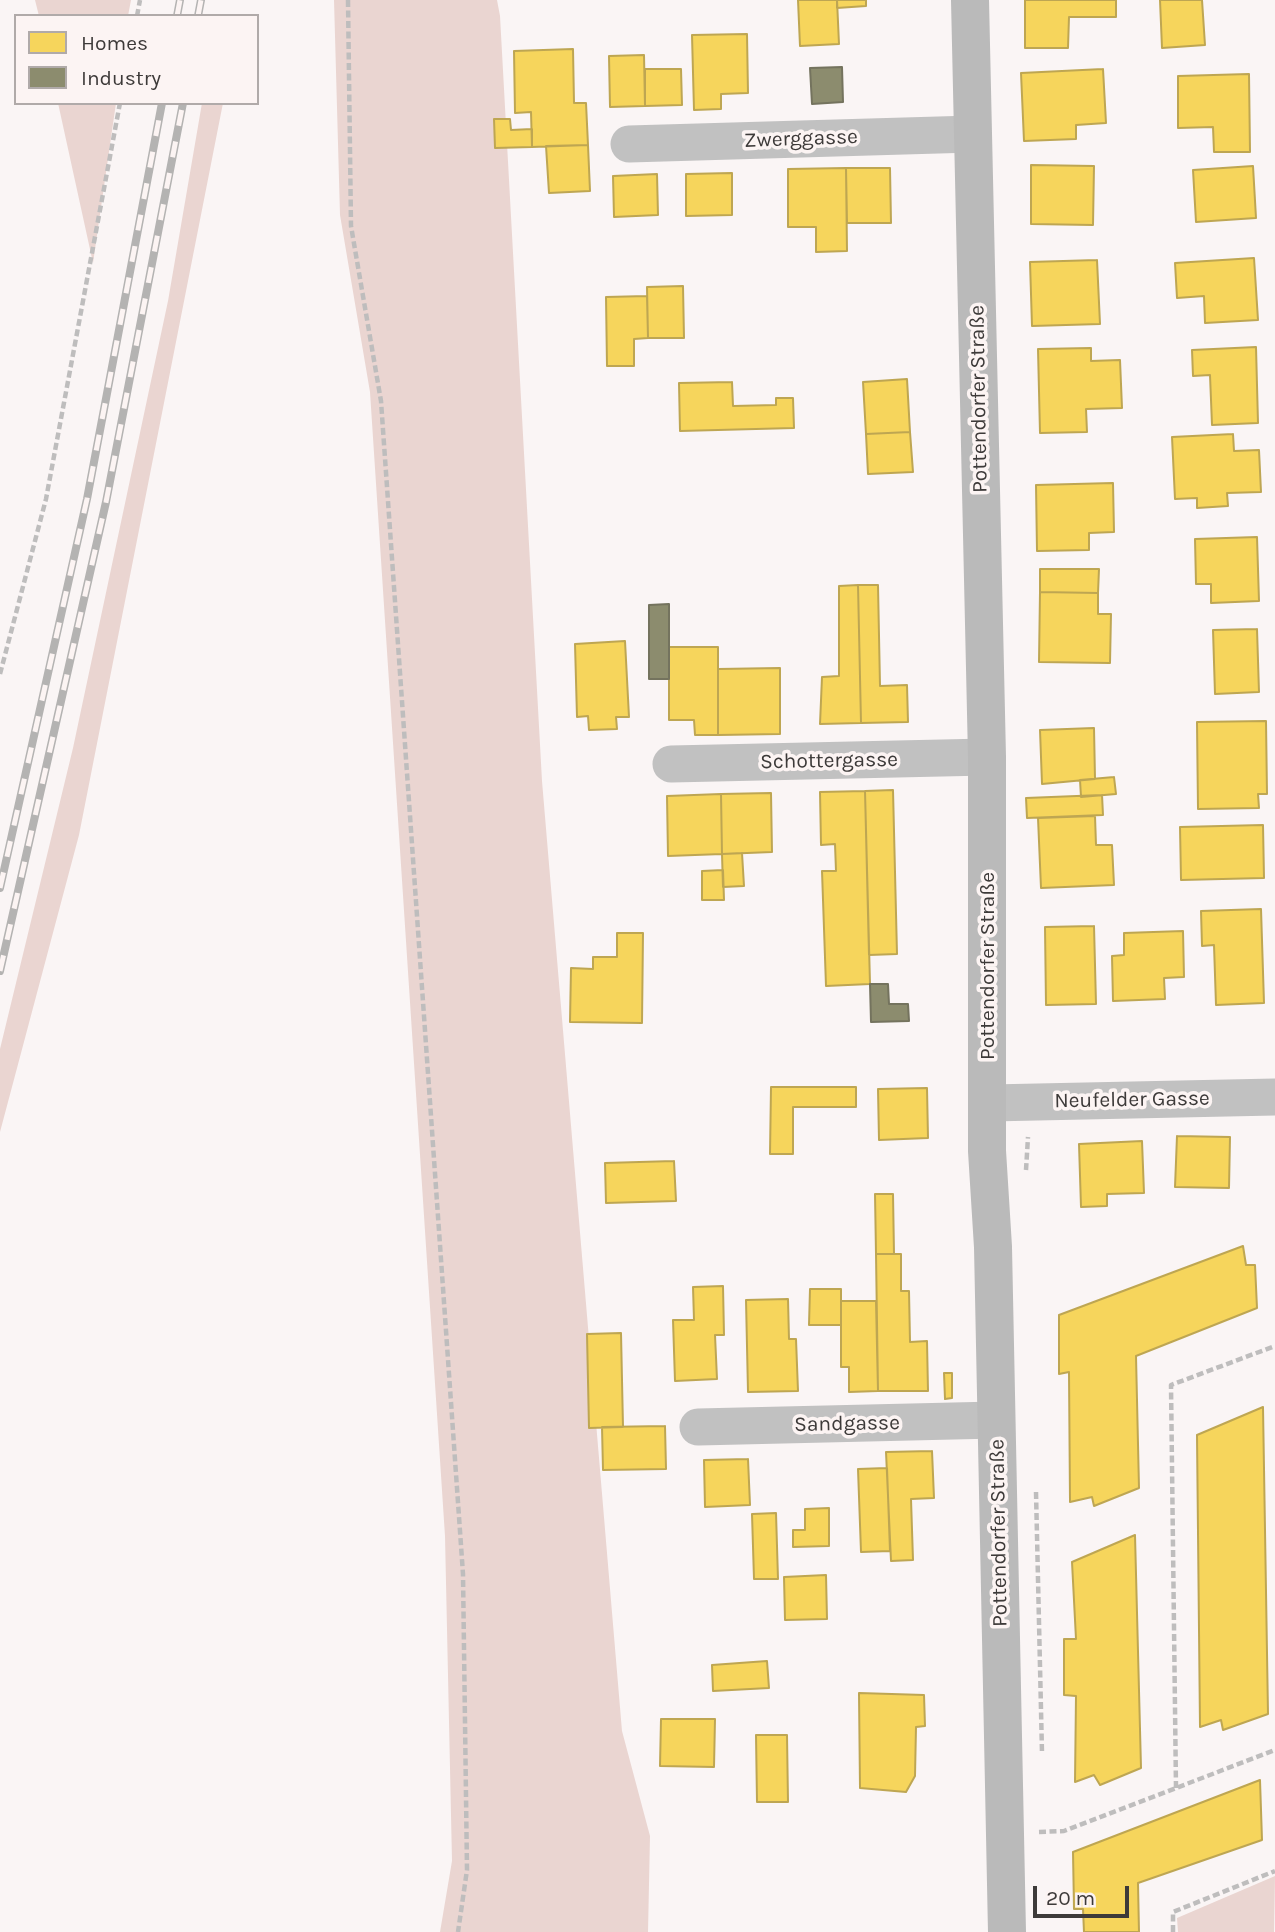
<!DOCTYPE html>
<html>
<head>
<meta charset="utf-8">
<style>
	body { margin:0 }
	#map { position:relative; width:1275px; height:1932px; overflow:hidden; background:#faf5f5; font-family:Karla,sans-serif }
	canvas { display:block }
	.legend { position:absolute; left:14px; top:14px; width:245px; height:91px; box-sizing:border-box; background:#fcf4f3; border:2px solid #b0aaa9; margin:0; padding:9px 12px; list-style:none; font-size:21px; color:#3d3a39 }
	.legend li { display:flex; align-items:center; gap:14px; height:35px }
	.legend b { width:35px; border:2px solid #b0aaa9 }
	.scale { position:absolute; left:1033px; top:1886px; width:96px; height:32px; box-sizing:border-box; border:4px solid #3d3a39; border-top:0; padding-left:9px; font-size:21px; line-height:24px; white-space:nowrap; color:#3d3a39; -webkit-text-stroke:5px #fcf4f3; paint-order:stroke }
</style>
</head>
<body>
<div id="map">
<canvas width="1275" height="1932"></canvas>
<ul class="legend">
<li><b style="height:19px;background:#f6d55c"></b>Homes</li>
<li><b style="height:19px;background:#8c8c6e"></b>Industry</li>
</ul>
<div class="scale">20 m</div>
</div>
<script>
const context = document.querySelector('canvas').getContext('2d');
context.lineJoin = 'round';
function fill(path, color) { context.fillStyle = color; context.fill(path, 'evenodd'); }
const shape = rows => new Path2D(rows.map(r => 'M' + r).join(''));
function stroke(path, color, width, dash) { context.strokeStyle = color; context.lineWidth = width; context.lineCap = dash ? 'butt' : 'round'; context.setLineDash(dash || []); context.stroke(path); }
function label(font, color, halo, rows, align = 'center') {
  context.font = font + ' Karla,sans-serif'; context.lineWidth = 7; context.setLineDash([]); context.textBaseline = 'middle'; context.strokeStyle = halo; context.fillStyle = color; for (const [text, x, y, turn = 0] of rows) {
    context.save(); context.translate(x, y); context.rotate((+turn || 0) * Math.PI / 180); context.textAlign = isNaN(turn) ? turn : align; if (halo) context.strokeText(text, 0, 0); context.fillText(text, 0, 0); context.restore();
  }
}
const green = shape([
	[35,0,131,0,128,16,39,16],
	[334,0,497,0,500,16,542,781,622,1731,650,1836,648,1932,440,1932,452,1861,445,1536,370,392,340,215],
	[58,103,116,103,93,263],
	[202,103,223,103,79,835,0,1132,0,1049,73,748,168,301],
	[1275,1876,1274,1932,1178,1932,1177,1918]
]);
const homes = shape([
	[798,0,837,0,839,44,800,46,798,0],
	[837,0,866,0,866,6,837,8,837,0],
	[1025,0,1116,0,1116,17,1069,17,1068,48,1025,48,1025,0],
	[1160,0,1202,0,1205,45,1162,48,1160,0],
	[747,34,748,93,721,94,721,109,694,110,692,35,747,34],
	[573,49,574,103,586,103,588,145,532,147,531,112,515,113,514,51,573,49],
	[644,55,645,106,610,107,609,56,644,55],
	[645,69,681,69,682,105,645,106,645,69],
	[1103,69,1106,123,1076,125,1076,139,1024,141,1021,73,1103,69],
	[1249,74,1250,152,1214,152,1213,127,1178,128,1178,76,1249,74],
	[494,119,510,119,511,130,532,129,532,147,495,148,494,119],
	[588,145,590,191,549,193,546,146,588,145],
	[1031,165,1094,166,1093,225,1031,224,1031,165],
	[1253,166,1256,218,1196,222,1193,170,1253,166],
	[846,168,847,251,816,252,816,227,788,227,788,169,846,168],
	[846,168,890,168,891,223,847,223,846,168],
	[732,173,732,215,686,216,686,174,732,173],
	[657,174,658,215,614,217,613,176,657,174],
	[1254,258,1258,320,1205,323,1204,296,1177,298,1175,263,1254,258],
	[1097,260,1100,324,1032,326,1030,262,1097,260],
	[683,286,684,338,648,338,647,287,683,286],
	[647,296,648,338,634,339,634,366,607,366,606,297,647,296],
	[1256,347,1258,423,1212,425,1210,375,1193,376,1192,350,1256,347],
	[1091,348,1091,361,1120,360,1122,408,1086,409,1087,432,1040,433,1038,349,1091,348],
	[907,379,910,432,866,434,863,382,907,379],
	[732,382,733,406,776,405,776,398,793,398,794,428,680,431,679,383,732,382],
	[910,432,913,472,868,474,866,434,910,432],
	[1233,434,1234,451,1259,450,1261,492,1227,493,1228,506,1197,508,1197,498,1175,499,1172,437,1233,434],
	[1113,483,1114,532,1089,533,1089,550,1037,551,1036,485,1113,483],
	[1257,537,1259,601,1211,603,1211,584,1196,584,1195,539,1257,537],
	[1040,569,1099,569,1098,593,1040,592,1040,569],
	[858,585,878,585,880,686,907,685,908,722,861,723,858,585],
	[858,585,861,723,820,724,822,677,839,676,839,586,858,585],
	[1040,592,1098,593,1098,614,1111,614,1110,663,1039,662,1040,592],
	[1257,629,1259,692,1215,694,1213,630,1257,629],
	[625,641,629,717,616,717,617,729,589,730,588,716,577,717,575,644,625,641],
	[669,647,718,647,718,735,695,735,694,720,669,720,669,647],
	[780,668,780,734,718,735,718,669,780,668],
	[1266,721,1267,794,1258,794,1259,808,1198,809,1197,722,1266,721],
	[1094,728,1095,779,1042,784,1040,730,1094,728],
	[1114,777,1116,794,1081,797,1080,780,1114,777],
	[893,790,897,954,869,955,865,791,893,790],
	[865,791,870,984,826,986,822,871,836,871,835,844,821,845,820,792,865,791],
	[771,793,772,852,722,854,721,794,771,793],
	[721,794,722,854,668,856,667,796,721,794],
	[1102,795,1103,815,1027,818,1026,798,1102,795],
	[1095,816,1096,845,1112,845,1114,885,1041,888,1038,818,1095,816],
	[1263,825,1264,878,1181,880,1180,827,1263,825],
	[742,853,744,886,723,887,722,854,742,853],
	[723,870,724,900,702,900,702,871,723,870],
	[1261,909,1264,1003,1216,1005,1214,945,1202,946,1201,911,1261,909],
	[1094,926,1096,1004,1046,1005,1045,927,1094,926],
	[1183,931,1184,977,1164,978,1165,999,1113,1001,1112,956,1124,955,1124,933,1183,931],
	[617,933,643,933,642,1023,570,1022,571,968,593,969,593,957,617,957,617,933],
	[771,1087,856,1087,856,1107,793,1107,793,1154,770,1154,771,1087],
	[927,1088,928,1138,879,1140,878,1089,927,1088],
	[1177,1136,1230,1137,1229,1188,1175,1187,1177,1136],
	[1142,1141,1144,1193,1107,1194,1107,1206,1081,1207,1079,1144,1142,1141],
	[674,1161,676,1201,606,1203,605,1163,674,1161],
	[875,1194,893,1194,894,1254,876,1254,875,1194],
	[1243,1246,1246,1265,1255,1265,1257,1308,1136,1356,1139,1488,1094,1506,1092,1497,1070,1502,1069,1372,1059,1374,1059,1315,1243,1246],
	[876,1254,901,1254,901,1291,909,1291,910,1342,927,1341,928,1391,878,1391,876,1254],
	[723,1286,724,1335,715,1335,717,1379,675,1381,673,1320,694,1320,693,1287,723,1286],
	[810,1289,841,1289,841,1325,809,1325,810,1289],
	[788,1299,789,1339,796,1339,798,1391,748,1392,746,1300,788,1299],
	[841,1301,876,1301,878,1391,849,1392,849,1367,841,1367,841,1301],
	[621,1333,623,1427,589,1428,587,1334,621,1333],
	[944,1373,952,1373,952,1398,945,1399,944,1373],
	[1263,1407,1268,1714,1223,1730,1221,1720,1200,1727,1197,1435,1263,1407],
	[665,1426,666,1469,603,1470,602,1427,665,1426],
	[932,1451,934,1498,911,1499,913,1560,891,1561,886,1452,932,1451],
	[748,1459,750,1505,705,1507,704,1460,748,1459],
	[887,1468,890,1551,861,1552,858,1469,887,1468],
	[829,1508,829,1546,793,1547,793,1530,805,1530,805,1509,829,1508],
	[776,1513,778,1579,754,1579,752,1514,776,1513],
	[1135,1535,1141,1768,1100,1785,1094,1775,1075,1782,1076,1696,1064,1695,1064,1639,1076,1639,1072,1562,1135,1535],
	[826,1575,827,1619,785,1620,784,1577,826,1575],
	[767,1661,769,1688,713,1691,712,1665,767,1661],
	[859,1693,924,1695,925,1726,916,1727,915,1776,906,1792,860,1788,859,1693],
	[661,1719,715,1719,714,1767,660,1766,661,1719],
	[756,1735,787,1735,788,1802,757,1802,756,1735],
	[1260,1780,1262,1840,1138,1883,1139,1932,1084,1932,1083,1909,1074,1909,1073,1852,1260,1780]
]);
const industry = shape([
	[842,67,843,102,812,104,810,68,842,67],
	[669,604,669,679,649,679,649,605,669,604],
	[870,984,888,984,889,1004,908,1004,909,1021,871,1022,870,984]
]);
const path = shape([
	[348,0,351,226,381,401,463,1574,467,1870,458,1932],
	[137,16,140,0],
	[0,674,46,499,120,103],
	[1026,1170,1028,1137],
	[1036,1492,1042,1753],
	[1176,1788,1171,1385,1275,1346],
	[1039,1832,1064,1831,1275,1750],
	[1173,1932,1173,1912,1275,1871]
]);
const minor = shape([
	[629,144,973,134],
	[671,764,987,757],
	[990,1103,1275,1097],
	[698,1427,996,1420]
]);
const major = shape([
	[970,0,987,757,987,1151,993,1247,1007,1932]
]);
const rail = shape([
	[177,16,180,0],
	[198,16,201,0],
	[0,888,87,499,162,103],
	[0,971,106,502,183,103]
]);
const streetNames = [
	["Zwerggasse",801,139,-2],
	["Pottendorfer Straße",979,399,-91],
	["Schottergasse",829,761,-1],
	["Pottendorfer Straße",988,966,-90],
	["Neufelder Gasse",1132,1100,-1],
	["Sandgasse",847,1424,-1],
	["Pottendorfer Straße",999,1533,-91]
];
fill(green, '#ead5d1');
fill(homes, '#f6d55c');
stroke(homes, '#bea652', 2);
fill(industry, '#8c8c6e');
stroke(industry, '#74735e', 2);
stroke(path, '#bebdbd', 4.5, [7, 3.5]);
stroke(minor, '#c1c1c1', 37);
stroke(major, '#bababa', 38);
stroke(rail, '#b4b3b2', 8);
stroke(rail, '#fcf4f3', 5, [16]);
label('21px', '#3d3a39', '#fcf4f3', streetNames);
</script>
</body>
</html>
